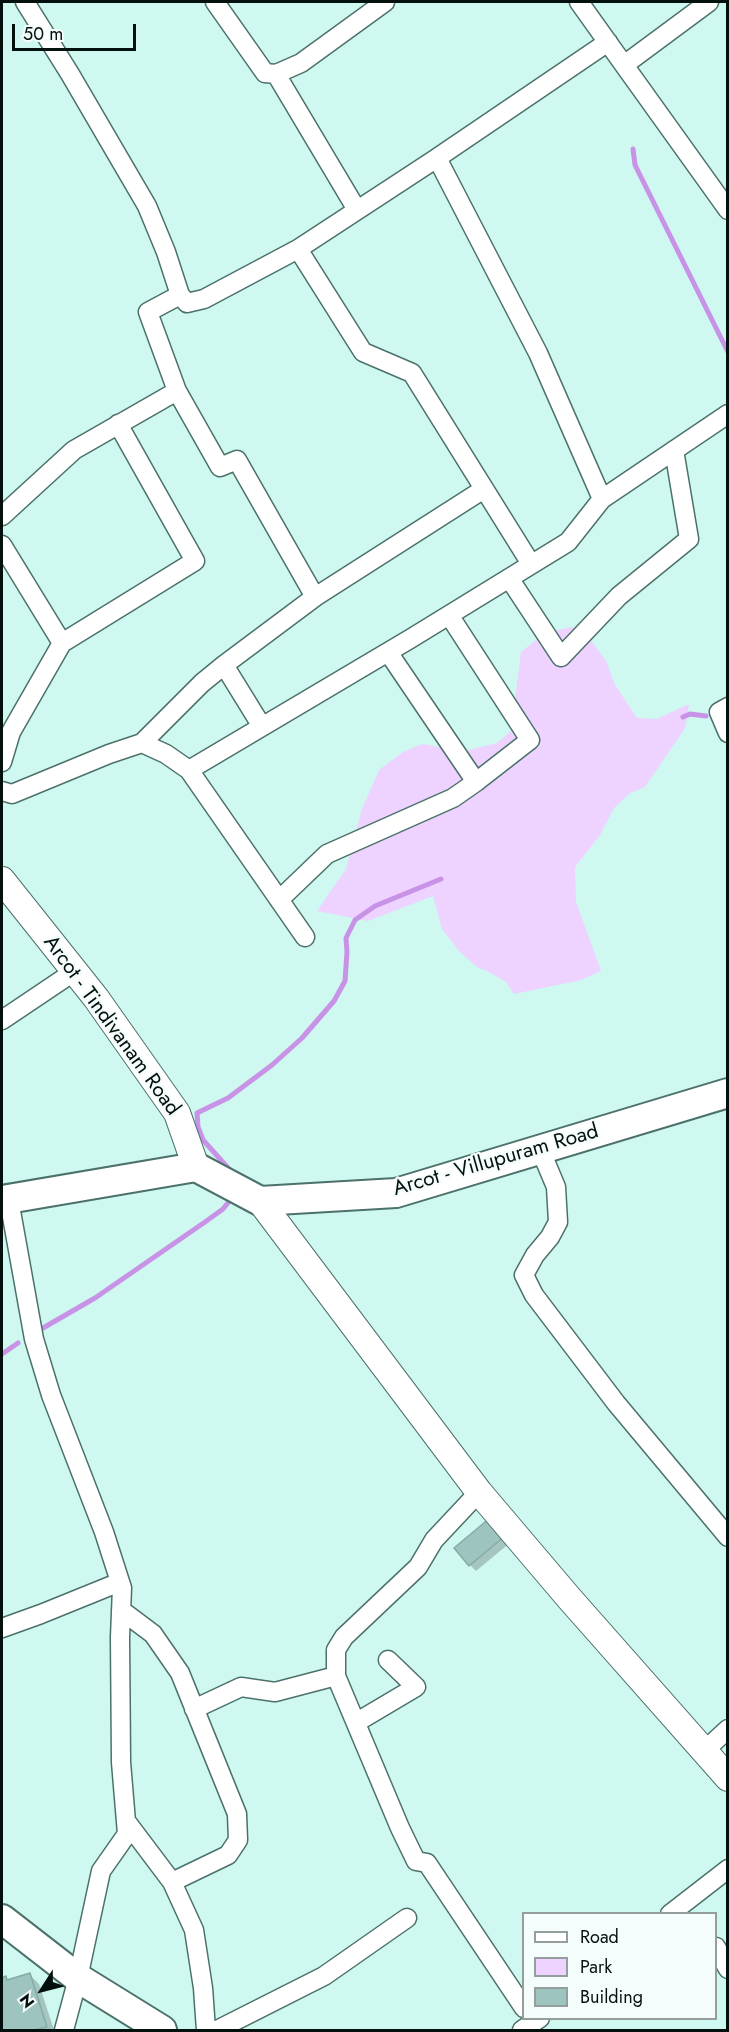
<!DOCTYPE html>
<html>
<head>
<meta charset="utf-8">
<style>
	body { margin:0 }
	#map { position:relative; width:729px; height:2032px; overflow:hidden; background:#cff8f1; font-family:Jost,sans-serif }
	canvas { display:block }
	.frame { position:absolute; inset:0; border:3px solid #03100e; pointer-events:none }
	.legend { position:absolute; left:522px; top:1912px; width:195px; height:108px; box-sizing:border-box; background:#f5fdfc; border:2px solid #949e9d; margin:0; padding:8px 10px; list-style:none; font-size:18px; color:#03100e }
	.legend li { display:flex; align-items:center; gap:12px; height:30px }
	.legend b { width:30px; border:2px solid #949e9d }
	.north { position:absolute; left:12px; top:1960px; width:60px; height:60px; -webkit-text-stroke:4px #f5fdfc; paint-order:stroke; rotate:234deg; font-size:16px; font-weight:700; line-height:24px; text-align:center; color:#03100e }
	.north::after { content:''; display:block; margin:auto; width:21px; height:27px; background:#03100e; clip-path:polygon(50% 0,100% 100%,50% 72%,0 100%) }
	.scale { position:absolute; left:12px; top:24px; width:124px; height:27px; box-sizing:border-box; border:3px solid #03100e; border-top:0; padding-left:8px; font-size:18px; line-height:21px; white-space:nowrap; color:#03100e; -webkit-text-stroke:4px #f5fdfc; paint-order:stroke }
</style>
</head>
<body>
<div id="map">
<canvas width="729" height="2032"></canvas>
<div class="frame"></div>
<ul class="legend">
<li><b style="height:8px;background:#fff"></b>Road</li>
<li><b style="height:16px;background:#eed2ff"></b>Park</li>
<li><b style="height:16px;background:#9dc4be"></b>Building</li>
</ul>
<div class="north">N</div>
<div class="scale">50 m</div>
</div>
<script>
const context = document.querySelector('canvas').getContext('2d');
context.lineJoin = 'round';
function fill(path, color) { context.fillStyle = color; context.fill(path, 'evenodd'); }
const shape = rows => new Path2D(rows.map(r => 'M' + r).join(''));
function stroke(path, color, width, dash) { context.strokeStyle = color; context.lineWidth = width; context.lineCap = dash ? 'butt' : 'round'; context.setLineDash(dash || []); context.stroke(path); }
function label(font, color, halo, rows, align = 'center') {
  context.font = font + ' Jost,sans-serif'; context.lineWidth = 4.5; context.setLineDash([]); context.textBaseline = 'middle'; context.strokeStyle = halo; context.fillStyle = color; for (const [text, x, y, turn = 0] of rows) {
    context.save(); context.translate(x, y); context.rotate((+turn || 0) * Math.PI / 180); context.textAlign = isNaN(turn) ? turn : align; if (halo) context.strokeText(text, 0, 0); context.fillText(text, 0, 0); context.restore();
  }
}
const green = shape([
	[572,627,587,635,606,661,615,685,637,718,657,719,689,704,685,728,645,787,630,793,614,808,600,835,575,867,576,902,601,971,581,980,514,994,506,982,489,972,477,967,459,951,442,929,433,896,368,921,317,911,346,869,362,809,379,770,403,752,422,744,465,751,497,743,511,731,521,652,545,633]
]);
const shadow = shape([
	[491,1519,511,1542,476,1571,470,1565],
	[29,1974,39,1984,54,2030,2,2030,2,1979,6,1978,9,1981]
]);
const stream = shape([
	[633,149,635,165,728,352],
	[683,717,690,714,706,716],
	[229,1169,203,1140,198,1127,197,1113,228,1098,272,1065,302,1038,334,1001,345,981,347,952,346,938,355,920,375,906,441,879],
	[43,1328,95,1298,205,1222,223,1209,231,1199],
	[2,1354,18,1343]
]);
const building = shape([
	[491,1517,506,1535,469,1566,454,1548,491,1517],
	[30,1973,47,2027,34,2030,2,2030,2,1978,6,1976,7,1980,30,1973]
]);
const street = shape([
	[25,2,70,74,147,206,166,252,180,295,148,312,177,391],
	[215,2,265,73,276,74,301,63,385,2],
	[579,2,624,65],
	[709,2,624,65,728,210],
	[276,74,357,210],
	[298,249,437,158],
	[180,295,187,303,204,299,298,249,363,352,412,373,531,564],
	[602,499,538,353,437,158,608,42],
	[2,516,74,450,177,391,220,467,237,460,315,597,224,665,261,725],
	[2,545,62,643,11,732,2,762],
	[509,578,561,657,619,596,689,539,674,450],
	[315,597,484,489],
	[449,615,530,740,476,782],
	[62,643,195,561,118,424],
	[728,707,719,712,728,733],
	[142,743,202,683,224,665],
	[189,770,410,639,568,542,602,499,728,414],
	[2,791,12,794,109,754,142,743,166,754,189,770,305,937],
	[279,900,327,854,453,798,476,782,388,652],
	[2,1020,75,971],
	[540,1149,556,1187,558,1222,550,1237,535,1255,524,1275,534,1295,616,1403,728,1537],
	[9,1200,34,1339,51,1395,104,1532,122,1588,120,1637,121,1762,127,1834,101,1871,78,1978,64,2030],
	[479,1492,434,1540,418,1567,344,1637,336,1650,336,1676,400,1828,416,1861,427,1863,524,2008],
	[121,1610,153,1634,180,1673,237,1814,238,1840,228,1855,172,1882],
	[2,1628,41,1614,120,1582],
	[194,1709,241,1687,275,1692,336,1676],
	[357,1722,416,1687,388,1660],
	[704,1751,728,1729],
	[126,1821,172,1882,194,1930,203,1988,206,2030],
	[670,1914,728,1869],
	[716,1947,728,1969],
	[217,2030,324,1976,407,1918],
	[522,2030,540,2018]
]);
const secondary = shape([
	[2,880,96,998,177,1113,196,1167],
	[260,1201,479,1492,569,1598,728,1778]
]);
const primary = shape([
	[2,1200,196,1167,260,1201,396,1193,728,1093],
	[2,1919,78,1978,162,2030]
]);
const streetNames = [
	["Arcot - Tindivanam Road",111,1026,54],
	["Arcot - Villupuram Road",496,1161,-16]
];
fill(green, '#eed2ff');
fill(shadow, '#0003');
stroke(stream, '#c893e6', 5);
fill(building, '#9dc4be');
stroke(building, '#84aba5', 1.5);
stroke(street, '#4c716b', 21);
stroke(secondary, '#4c716b', 28);
stroke(primary, '#4c716b', 32);
stroke(street, '#fff', 18);
stroke(secondary, '#fff', 26);
stroke(primary, '#fff', 28);
label('21px', '#03100e', '#f5fdfc', streetNames);
</script>
</body>
</html>
